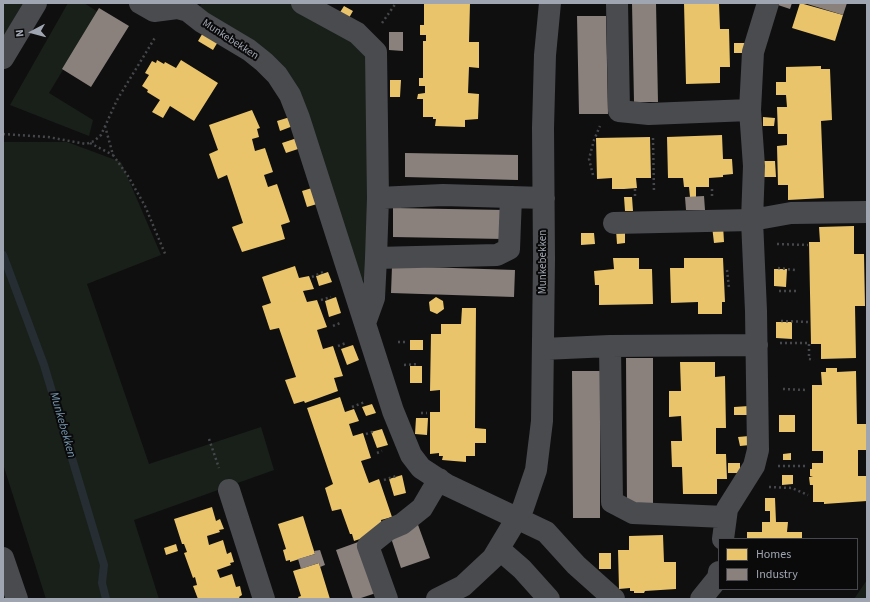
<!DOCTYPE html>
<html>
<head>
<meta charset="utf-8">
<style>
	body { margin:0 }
	#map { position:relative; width:870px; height:602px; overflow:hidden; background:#0f0f10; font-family:"Source Sans 3",sans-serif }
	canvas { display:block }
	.frame { position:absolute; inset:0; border:4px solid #a0a6b1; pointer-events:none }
	.legend { position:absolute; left:718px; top:538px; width:140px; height:52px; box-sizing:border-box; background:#0a0a0b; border:1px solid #46484d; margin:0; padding:5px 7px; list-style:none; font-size:12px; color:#a0a6b1 }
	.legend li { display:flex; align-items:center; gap:8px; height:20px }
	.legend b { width:20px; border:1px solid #46484d }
	.north { position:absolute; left:12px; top:12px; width:40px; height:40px; -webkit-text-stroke:3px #0a0a0b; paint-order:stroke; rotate:264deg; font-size:11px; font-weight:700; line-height:16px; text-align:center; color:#a0a6b1 }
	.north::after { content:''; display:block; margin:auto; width:14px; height:18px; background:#a0a6b1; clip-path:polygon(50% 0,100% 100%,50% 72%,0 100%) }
</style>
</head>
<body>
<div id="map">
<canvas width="870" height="602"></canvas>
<div class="frame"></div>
<ul class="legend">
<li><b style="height:11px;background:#e9c46a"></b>Homes</li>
<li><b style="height:11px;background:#8a817c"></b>Industry</li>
</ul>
<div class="north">N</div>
</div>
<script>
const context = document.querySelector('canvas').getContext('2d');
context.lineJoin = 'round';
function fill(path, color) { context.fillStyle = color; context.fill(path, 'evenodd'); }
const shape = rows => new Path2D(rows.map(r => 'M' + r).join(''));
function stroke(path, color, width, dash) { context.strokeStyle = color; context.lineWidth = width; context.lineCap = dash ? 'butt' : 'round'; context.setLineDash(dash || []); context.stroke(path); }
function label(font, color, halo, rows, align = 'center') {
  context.font = font + ' "Source Sans 3",sans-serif'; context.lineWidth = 4; context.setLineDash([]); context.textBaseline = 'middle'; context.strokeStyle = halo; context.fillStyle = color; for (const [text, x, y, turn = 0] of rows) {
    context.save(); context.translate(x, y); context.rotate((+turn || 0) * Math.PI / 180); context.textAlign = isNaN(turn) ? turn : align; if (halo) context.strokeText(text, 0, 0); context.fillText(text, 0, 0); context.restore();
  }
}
const green = shape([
	[3,3,23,3,3,38],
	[68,3,84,3,98,12,49,93,93,120,89,136,10,105],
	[202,3,306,3,370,44,369,286,357,274,296,88,196,12],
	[3,142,67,142,121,162,161,255,87,284,149,464,261,427,274,470,134,520,159,599,46,599,3,464],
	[867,580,867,599,854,599]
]);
const homes = shape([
	[424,3,470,3,469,42,479,42,479,68,469,67,468,93,479,94,478,119,465,120,465,127,435,126,436,119,433,119,433,117,423,117,423,99,417,99,418,94,425,93,425,86,419,86,419,78,423,78,423,41,426,41,426,35,420,35,420,25,424,25],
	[684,3,719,3,720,29,729,29,730,67,720,67,720,83,686,84],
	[800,3,843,15,835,41,792,28],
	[344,6,353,11,346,23,337,17],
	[204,31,219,40,213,50,198,41],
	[734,43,746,43,746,53,734,53],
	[157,60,164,64,165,62,176,68,181,60,218,83,194,121,170,106,163,118,152,112,160,100,147,92,148,90,142,86,149,75,145,73,152,61,156,63],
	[821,66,821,69,830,69,832,120,821,121,824,198,788,200,788,185,778,185,777,146,787,145,787,134,778,134,777,107,787,107,786,95,776,95,776,82,786,82,786,67],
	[390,80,401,80,400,97,390,97],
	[252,110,260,128,257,129,259,137,252,139,255,151,265,148,273,172,264,175,268,187,277,184,290,222,281,225,285,239,242,252,232,227,243,223,227,175,218,179,209,154,218,150,209,125],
	[290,117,293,126,280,131,277,121],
	[763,117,775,118,774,126,763,126],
	[722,135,723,159,732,159,733,174,723,175,723,177,709,178,709,187,696,187,696,197,690,197,689,187,684,187,683,178,668,178,667,137],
	[650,137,651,178,636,178,637,188,624,189,612,189,612,178,597,179,596,138],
	[297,138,301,148,286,153,282,143],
	[764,161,775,161,776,177,764,177],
	[312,188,317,204,307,207,302,191],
	[624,197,632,197,633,211,625,211],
	[723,225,724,242,714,243,712,226],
	[854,226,854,254,864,254,865,306,855,306,856,358,821,359,821,344,811,344,809,242,820,242,819,227],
	[616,230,625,230,625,243,617,244],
	[581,233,594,233,595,244,581,245],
	[613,258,639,258,639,269,652,269,653,304,599,305,599,285,595,285,594,271,614,269],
	[684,258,723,258,725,302,722,302,722,314,698,314,698,302,671,303,670,268,684,268],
	[295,266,299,278,309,276,314,289,303,291,307,302,317,300,327,327,317,330,323,349,333,346,343,376,334,378,338,391,305,403,304,401,294,404,285,380,296,377,279,328,270,330,262,306,271,303,262,277],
	[774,269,787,269,786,287,774,286],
	[328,272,332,282,319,286,316,276],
	[336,297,341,313,329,317,325,301],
	[436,297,443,301,444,309,437,314,430,311,429,302],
	[462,308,476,308,475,428,486,429,486,443,475,443,475,456,466,456,466,462,442,460,443,456,439,456,439,453,430,454,430,412,440,412,440,390,430,391,431,334,441,334,441,324,461,324],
	[776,322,792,322,792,339,776,338],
	[410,340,423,340,423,350,410,350],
	[353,345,359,360,347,365,341,349],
	[680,362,715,362,715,377,725,376,726,428,716,428,716,454,726,454,727,479,717,479,717,494,683,494,682,467,672,467,671,441,682,441,681,416,669,417,669,391,681,391],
	[410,366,422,366,422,383,410,383],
	[826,368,837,368,837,372,856,371,857,424,867,424,867,450,858,450,858,476,867,476,867,501,824,504,824,502,813,502,813,485,810,485,809,477,813,477,810,476,810,469,812,469,812,463,823,463,823,451,812,451,812,385,822,385,821,372,826,372],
	[340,397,345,412,354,409,359,421,349,424,353,436,363,433,371,458,361,461,369,483,379,479,392,517,381,520,383,531,354,541,352,534,350,534,341,509,332,511,325,488,333,484,307,408],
	[372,404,376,413,366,416,362,407],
	[749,406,749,415,734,415,734,407],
	[779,415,795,415,795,432,779,432],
	[416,418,428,418,427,435,415,434],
	[382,429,388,445,377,448,371,432],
	[749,436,750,445,740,446,738,437],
	[791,453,791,460,783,460,783,454],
	[728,463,740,463,740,473,728,473],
	[402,475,406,493,394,496,389,479],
	[782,475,793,475,793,484,782,485],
	[765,498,775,498,776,522,788,522,787,532,802,532,802,539,747,539,747,532,762,532,762,522,770,522,770,511,765,511],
	[212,507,216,521,220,519,224,529,219,530,220,532,207,536,209,545,223,540,227,554,231,552,234,562,230,563,231,565,217,570,220,578,232,574,236,587,240,586,242,595,239,597,240,599,198,599,193,586,197,585,195,577,193,578,184,553,187,552,184,544,182,544,174,519],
	[303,516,315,554,290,562,290,560,286,561,283,550,286,549,278,524],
	[663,535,664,562,676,562,676,589,645,591,644,593,634,593,634,591,630,591,630,588,619,589,618,550,629,550,629,536],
	[176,544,178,551,166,555,164,548],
	[599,553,611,553,611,569,599,569],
	[319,563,330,599,299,599,298,597,301,596,293,571]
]);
const industry = shape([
	[632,3,656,3,658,102,634,102],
	[779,3,792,3,790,9,778,5],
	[804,3,847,3,843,15],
	[99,8,129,26,91,87,62,69],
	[577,16,606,16,608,114,579,114],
	[389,32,403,32,403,51,389,50],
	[405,153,518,155,518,180,405,177],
	[704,196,705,210,686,210,685,197],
	[393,208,505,210,504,239,393,237],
	[392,266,515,270,514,297,391,293],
	[626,358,653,358,653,506,627,507],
	[572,371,600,371,600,518,573,518],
	[417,522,430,558,401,568,389,532],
	[361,541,379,592,358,599,353,599,336,550],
	[320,550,325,565,320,567,319,563,301,569,298,559,315,554,314,551]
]);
const stream = shape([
	[3,255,44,365,104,565,102,583,106,599]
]);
const path = shape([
	[382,23,396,3],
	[105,126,113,155,128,176,145,206,166,256],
	[3,134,48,137,86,144,94,141,101,135,117,100,156,36],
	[653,138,654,193],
	[90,143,113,155],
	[593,175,589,159,594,140,600,126],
	[635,189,635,199],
	[712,189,712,196],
	[777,244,808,245],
	[778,268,795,270],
	[727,270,729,288],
	[312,277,323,272],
	[779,291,797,291],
	[321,300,331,297],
	[781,321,809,322],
	[333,326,340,323],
	[398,342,406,342],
	[780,343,809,343,809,359,814,360],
	[338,346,346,343],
	[404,365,419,364],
	[783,389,806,390],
	[352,407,365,402],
	[421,413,427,413],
	[366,434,375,431],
	[209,439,219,468],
	[377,453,382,451],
	[778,466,806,466],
	[384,480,396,476],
	[769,487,792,488,808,495]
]);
const minor = shape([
	[140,3,154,11,177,8,188,11,202,22,249,50,264,62,277,75,290,95,299,118,393,411,411,455,421,468,447,485,546,532,576,565,614,599],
	[302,3,357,33,376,52,378,198,376,258,374,298,365,323],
	[617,3,619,111,649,114,750,110],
	[3,58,36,3],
	[378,198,443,195,544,198],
	[614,223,752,220,791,213,867,212],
	[376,258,497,255,509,249,511,197],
	[610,346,757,345],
	[543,349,610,346,612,502,633,513,725,517],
	[229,490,264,599],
	[723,539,727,509,754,466,758,450,756,311,752,220,754,166,750,110,753,52,768,3],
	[499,549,522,569,549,599],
	[3,558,17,599],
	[387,599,368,546,388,530,402,524,422,508,439,479],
	[437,599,463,586,493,558,523,508,536,470,542,421,544,259,543,128,545,55,550,3],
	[701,599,718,578,719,572]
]);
const streetNames = [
	["Munkebekken",230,40,33],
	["Munkebekken",544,262,-90]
];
const waterNames = [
	["Munkebekken",62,425,74]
];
fill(green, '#19201a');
fill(homes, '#e9c46a');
fill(industry, '#8a817c');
stroke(stream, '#262d33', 8);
stroke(path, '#45474a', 2.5, [2, 3]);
stroke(minor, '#4a4b4f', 22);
label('11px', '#a0a6b1', '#0a0a0b', streetNames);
label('italic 12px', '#7695ae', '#0a0a0b', waterNames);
</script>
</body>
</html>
